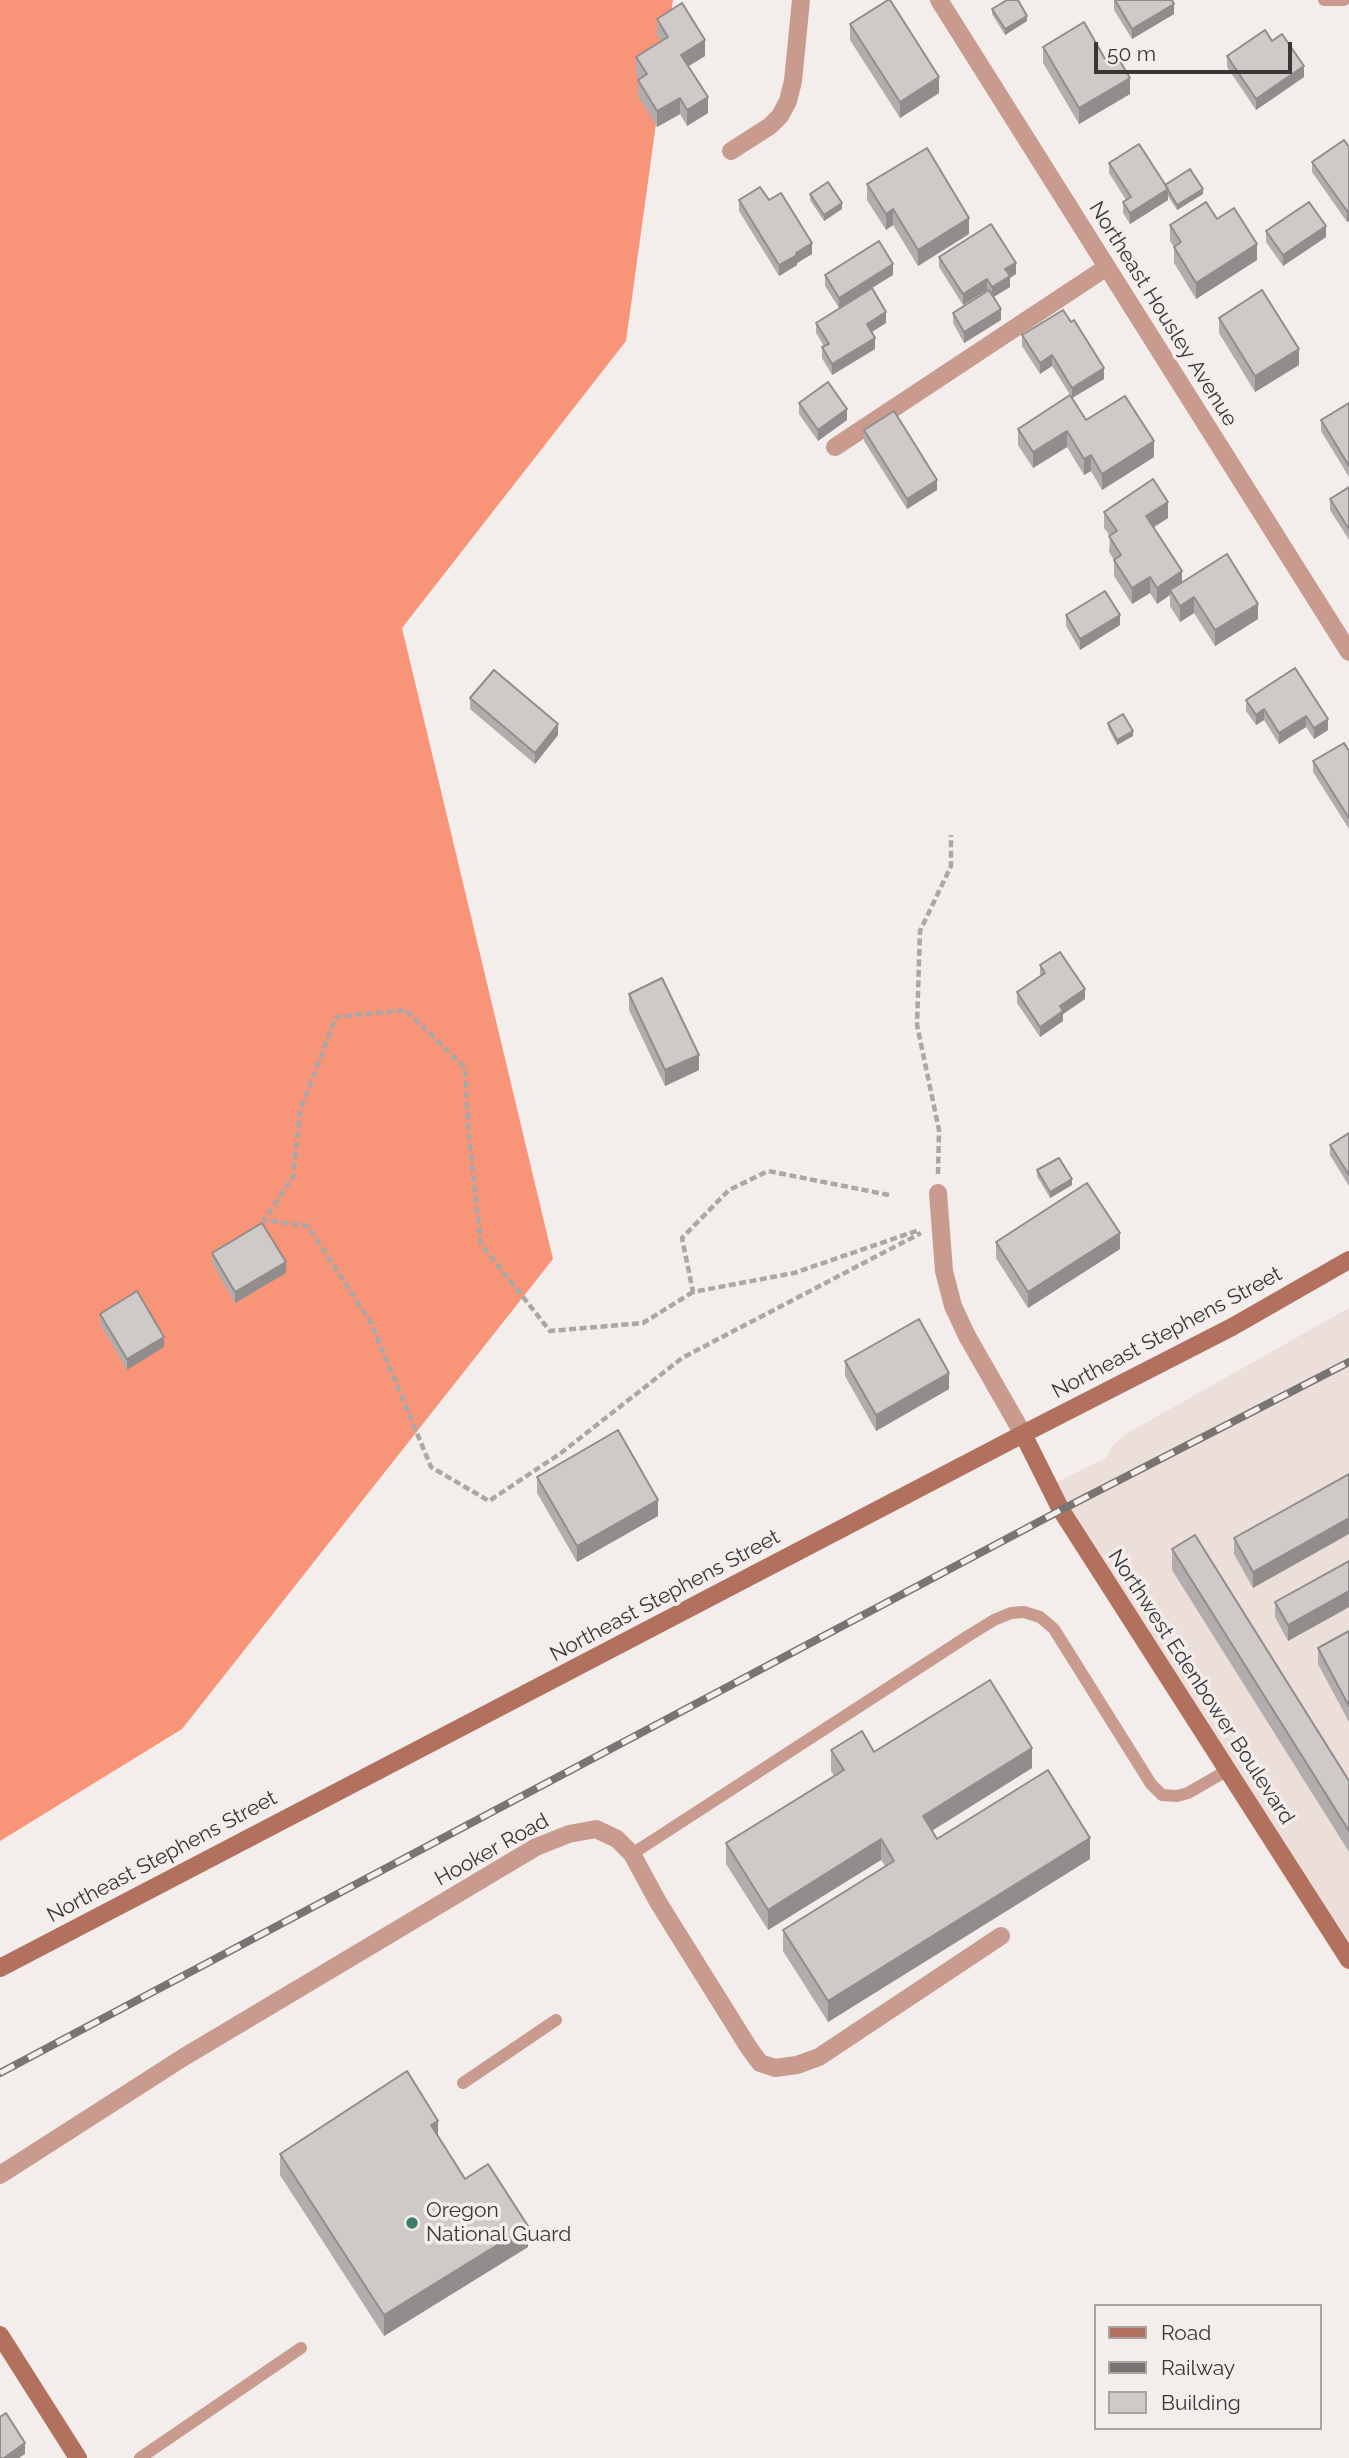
<!DOCTYPE html>
<html>
<head>
<meta charset="utf-8">
<style>
	body { margin:0 }
	#map { position:relative; width:1349px; height:2458px; overflow:hidden; background:#f3edec; font-family:Raleway,sans-serif }
	canvas { display:block }
	.legend { position:absolute; left:1094px; top:2304px; width:228px; height:126px; box-sizing:border-box; background:#f3edec; border:2px solid #a8a4a3; margin:0; padding:9px 12px; list-style:none; font-size:21px; color:#383636 }
	.legend li { display:flex; align-items:center; gap:14px; height:35px }
	.legend b { width:35px; border:2px solid #a8a4a3 }
	.scale { position:absolute; left:1094px; top:42px; width:198px; height:32px; box-sizing:border-box; border:4px solid #383636; border-top:0; padding-left:9px; font-size:21px; line-height:24px; white-space:nowrap; color:#383636; -webkit-text-stroke:5px #f3edec; paint-order:stroke }
</style>
</head>
<body>
<div id="map">
<canvas width="1349" height="2458"></canvas>
<ul class="legend">
<li><b style="height:9px;background:#b2715f"></b>Road</li>
<li><b style="height:9px;background:#777473"></b>Railway</li>
<li><b style="height:19px;background:#cfc9c8"></b>Building</li>
</ul>
<div class="scale">50 m</div>
</div>
<script>
const context = document.querySelector('canvas').getContext('2d');
context.lineJoin = 'round';
function fill(path, color) { context.fillStyle = color; context.fill(path, 'evenodd'); }
const shape = rows => new Path2D(rows.map(r => 'M' + r).join(''));
function stroke(path, color, width, dash) { context.strokeStyle = color; context.lineWidth = width; context.lineCap = dash ? 'butt' : 'round'; context.setLineDash(dash || []); context.stroke(path); }
function label(font, color, halo, rows, align = 'center') {
  context.font = font + ' Raleway,sans-serif'; context.lineWidth = 7; context.setLineDash([]); context.textBaseline = 'middle'; context.strokeStyle = halo; context.fillStyle = color; for (const [text, x, y, turn = 0] of rows) {
    context.save(); context.translate(x, y); context.rotate((+turn || 0) * Math.PI / 180); context.textAlign = isNaN(turn) ? turn : align; if (halo) context.strokeText(text, 0, 0); context.fillText(text, 0, 0); context.restore();
  }
}
const built = shape([
	[1349,1308,1349,1950,1049,1486,1106,1458,1111,1448,1124,1435]
]);
const forest = shape([
	[0,0,673,0,626,341,402,628,553,1259,182,1729,0,1841]
]);
const path = shape([
	[938,1174,939,1130,917,1025,920,931,951,866,951,835],
	[889,1195,768,1171,729,1190,682,1238,693,1292,794,1273,919,1230],
	[693,1292,643,1323,550,1331,481,1244,469,1137,465,1068,406,1010,336,1017,300,1111,293,1177,264,1220,308,1226,371,1323,431,1467,489,1501,561,1453,682,1358,921,1233]
]);
const lane = shape([
	[1324,0,1344,0],
	[632,1854,968,1636,994,1620,1011,1613,1024,1612,1040,1617,1054,1629,1151,1784,1162,1795,1177,1796,1188,1793,1228,1770],
	[463,2083,556,2020],
	[140,2458,301,2348]
]);
const street = shape([
	[939,0,1349,652],
	[731,151,770,126,780,116,788,101,793,81,801,0],
	[835,447,1107,267],
	[938,1193,944,1271,953,1306,967,1336,1023,1434],
	[0,2175,184,2057,536,1847,569,1834,596,1829,617,1839,632,1854,658,1902,749,2048,760,2063,775,2068,797,2065,819,2057,1001,1936]
]);
const secondary = shape([
	[1023,1434,1061,1510,1349,1960],
	[0,1968,1023,1434,1232,1327,1349,1260],
	[0,2335,78,2458]
]);
const rail = shape([
	[0,2073,1061,1510,1349,1362]
]);
const wall = shape([
	[1114,0,1174,14,1132,39,1114,10],
	[992,9,1027,21,1005,35,992,14],
	[657,19,705,56,688,66,708,113,687,126,680,114,657,127,638,96,638,80,639,79,636,73,636,57,661,42,657,35],
	[850,24,939,93,900,118,850,40],
	[1272,41,1304,77,1256,110,1227,67,1227,56],
	[1043,47,1105,59,1130,94,1079,124,1043,63],
	[1349,147,1349,221,1347,222,1312,172,1312,162],
	[1109,163,1165,185,1203,194,1177,210,1168,196,1168,200,1130,224,1123,213,1123,202,1126,200,1109,173],
	[867,184,969,234,918,266,893,225,886,230,867,200],
	[810,194,842,209,824,221,810,200],
	[739,200,769,200,812,254,797,263,797,265,779,276,739,211],
	[1217,219,1257,260,1196,299,1174,263,1174,247,1170,241,1170,225],
	[1266,231,1326,237,1283,266,1266,242],
	[939,257,1016,274,1010,278,1010,287,993,297,1001,320,964,343,953,323,953,313,988,291,987,290,963,305,939,267],
	[825,275,893,275,839,308,825,286],
	[1219,318,1299,365,1255,392,1219,333],
	[1071,322,1104,379,1072,398,1052,366,1040,374,1022,346,1022,335],
	[816,323,886,323,871,332,875,349,832,375,822,358,822,347,824,346,816,333],
	[799,403,847,420,818,441,799,414],
	[1349,403,1349,477,1321,431,1321,420],
	[1086,420,1154,457,1102,490,1091,471,1084,475,1067,447,1033,468,1018,445,1018,429],
	[864,430,937,490,907,509,864,441],
	[1349,487,1349,540,1330,510,1330,499],
	[1104,512,1168,518,1154,527,1182,582,1258,619,1215,646,1194,613,1180,622,1170,606,1170,595,1157,604,1150,593,1132,604,1114,576,1114,560,1109,552,1110,536,1104,528],
	[1066,615,1120,625,1080,650,1066,626],
	[1295,668,1328,730,1314,739,1306,727,1279,744,1264,720,1256,725,1246,711,1246,700],
	[470,698,558,735,535,764,470,709],
	[1108,723,1133,736,1117,745,1108,728],
	[1349,751,1349,829,1313,772,1313,761],
	[1040,965,1085,999,1063,1014,1063,1021,1040,1037,1017,1003,1017,992,1040,976],
	[629,994,699,1070,665,1086,629,1010],
	[1349,1133,1349,1186,1330,1155,1330,1145],
	[1037,1170,1072,1185,1050,1198,1037,1176],
	[996,1242,1120,1249,1028,1308,996,1258],
	[212,1253,286,1273,235,1303,212,1263],
	[100,1314,164,1347,127,1370,100,1324],
	[845,1361,949,1389,876,1431,845,1376],
	[1349,1474,1253,1588,1234,1554,1234,1538],
	[537,1477,658,1516,577,1562,537,1493],
	[1172,1549,1349,1781,1349,1852,1172,1570],
	[1349,1561,1349,1607,1288,1641,1275,1617,1275,1602],
	[1349,1631,1349,1722,1318,1664,1318,1648],
	[831,1750,874,1752,1032,1768,932,1831,937,1839,1090,1859,828,2022,783,1951,783,1930,885,1866,881,1860,768,1930,726,1864,726,1843,834,1776,831,1771],
	[438,2137,465,2179,528,2247,384,2336,280,2175,280,2154]
]);
const shadedWall = shape([
	[1174,4,1174,14,1132,39,1132,29],
	[1027,16,1027,21,1005,35,1005,29],
	[705,40,705,56,681,71,681,55],
	[1304,66,1304,77,1256,110,1256,99],
	[939,77,939,93,900,118,900,102],
	[1130,78,1130,94,1079,124,1079,108],
	[708,97,708,113,687,126,687,110],
	[680,98,680,114,657,127,657,111],
	[1168,189,1168,200,1130,224,1130,213],
	[1203,189,1203,194,1177,210,1177,205],
	[842,203,842,209,824,221,824,215],
	[893,209,893,225,886,230,886,214],
	[1349,210,1349,221,1347,222,1347,211],
	[969,218,969,234,918,266,918,250],
	[1326,226,1326,237,1283,266,1283,255],
	[812,243,812,254,797,263,797,265,779,276,779,265,796,253],
	[1257,244,1257,260,1196,299,1196,283],
	[1016,263,1016,274,1010,278,1010,287,992,298,992,287,1005,269],
	[893,264,893,275,839,308,839,298],
	[987,279,987,290,963,305,963,294],
	[1001,309,1001,320,964,343,964,332],
	[886,312,886,323,867,335,867,324],
	[875,338,875,349,832,375,832,364],
	[1299,349,1299,365,1255,392,1255,376],
	[1052,355,1052,366,1040,374,1040,363],
	[1104,368,1104,379,1072,398,1072,388],
	[847,409,847,420,818,441,818,430],
	[1067,431,1067,447,1033,468,1033,452],
	[1154,441,1154,457,1102,490,1102,474],
	[1091,455,1091,471,1084,475,1084,459],
	[937,480,937,490,907,509,907,499],
	[1168,502,1168,518,1146,532,1146,516],
	[1182,571,1182,587,1170,590,1170,595,1157,604,1157,588],
	[1150,577,1150,593,1132,604,1132,588],
	[1194,597,1194,613,1180,622,1180,606],
	[1258,604,1258,619,1215,646,1215,630],
	[1120,615,1120,625,1080,650,1080,639],
	[1264,709,1264,720,1256,725,1256,715],
	[1306,716,1306,727,1279,744,1279,733],
	[1328,719,1328,730,1314,739,1314,728],
	[558,724,558,735,535,764,535,753],
	[1133,731,1133,736,1117,745,1117,740],
	[1085,989,1085,999,1063,1014,1063,1021,1040,1037,1040,1027,1060,1006],
	[699,1055,699,1070,665,1086,665,1070],
	[1072,1179,1072,1185,1050,1198,1050,1192],
	[1120,1233,1120,1249,1028,1308,1028,1292],
	[286,1262,286,1273,235,1303,235,1292],
	[164,1337,164,1347,127,1370,127,1359],
	[949,1373,949,1389,876,1431,876,1415],
	[658,1500,658,1516,577,1562,577,1546],
	[1349,1518,1349,1534,1253,1588,1253,1572],
	[1349,1591,1349,1607,1288,1641,1288,1625],
	[1032,1748,1032,1768,923,1836,923,1816],
	[1090,1838,1090,1859,828,2022,828,2001],
	[881,1839,881,1860,768,1930,768,1910],
	[438,2121,438,2141,431,2125],
	[528,2226,528,2247,384,2336,384,2315],
	[25,2443,25,2454,19,2458,4,2458]
]);
const building = shape([
	[888,0,890,0,939,77,900,102,850,24,888,0],
	[1007,0,1018,0,1027,16,1005,29,992,9,1007,0],
	[1115,0,1172,0,1174,4,1132,29,1115,0],
	[682,3,705,40,681,55,708,97,687,110,680,98,657,111,638,80,647,74,636,57,668,37,657,19,682,3],
	[1084,22,1105,59,1115,53,1130,78,1079,108,1043,47,1084,22],
	[1265,30,1272,41,1282,34,1304,66,1256,99,1227,56,1265,30],
	[1344,140,1349,147,1349,210,1347,211,1312,162,1344,140],
	[1139,144,1168,189,1130,213,1123,202,1131,197,1109,163,1139,144],
	[927,148,969,218,918,250,893,209,886,214,867,184,927,148],
	[1190,169,1203,189,1177,205,1165,185,1190,169],
	[828,182,842,203,824,215,810,194,828,182],
	[760,187,769,200,781,193,812,243,796,253,797,255,779,265,739,200,760,187],
	[1206,202,1217,219,1234,208,1257,244,1196,283,1174,247,1181,242,1170,225,1206,202],
	[1309,202,1326,226,1283,255,1266,231,1309,202],
	[991,224,1016,263,1005,269,1010,276,992,287,987,279,963,294,939,257,991,224],
	[879,241,893,264,839,298,825,275,879,241],
	[872,288,886,312,867,324,875,338,832,364,822,347,829,344,816,323,872,288],
	[989,290,1001,309,964,332,953,313,989,290],
	[1262,290,1299,349,1255,376,1219,318,1262,290],
	[1063,310,1071,322,1074,320,1104,368,1072,388,1052,355,1040,363,1022,335,1063,310],
	[828,382,847,409,818,430,799,403,828,382],
	[1070,395,1086,420,1125,396,1154,441,1102,474,1091,455,1084,459,1067,431,1033,452,1018,429,1070,395],
	[1349,403,1349,466,1321,420,1349,403],
	[894,411,937,480,907,499,864,430,894,411],
	[1153,479,1168,502,1146,516,1182,571,1157,588,1150,577,1132,588,1114,560,1121,555,1109,536,1117,531,1104,512,1153,479],
	[1349,487,1349,529,1330,499,1349,487],
	[1227,554,1258,604,1215,630,1194,597,1180,606,1170,590,1227,554],
	[1105,591,1120,615,1080,639,1066,615,1105,591],
	[1295,668,1328,719,1314,728,1306,716,1279,733,1264,709,1256,715,1246,700,1295,668],
	[494,670,558,724,535,753,470,698,494,670],
	[1123,714,1133,731,1117,740,1108,723,1123,714],
	[1344,743,1349,751,1349,818,1313,761,1344,743],
	[1060,952,1085,989,1060,1006,1063,1011,1040,1027,1017,992,1045,973,1040,965,1060,952],
	[662,978,699,1055,665,1070,629,994,662,978],
	[1349,1133,1349,1175,1330,1145,1349,1133],
	[1059,1158,1072,1179,1050,1192,1037,1170,1059,1158],
	[1087,1183,1120,1233,1028,1292,996,1242,1087,1183],
	[262,1223,286,1262,235,1292,212,1253,262,1223],
	[137,1291,164,1337,127,1359,100,1314,137,1291],
	[919,1319,949,1373,876,1415,845,1361,919,1319],
	[618,1430,658,1500,577,1546,537,1477,618,1430],
	[1349,1474,1349,1518,1253,1572,1234,1538,1349,1474],
	[1195,1535,1349,1781,1349,1831,1172,1549,1195,1535],
	[1349,1561,1349,1591,1288,1625,1275,1602,1349,1561],
	[1349,1631,1349,1706,1318,1648,1349,1631],
	[990,1680,1032,1748,923,1816,937,1839,1048,1770,1090,1838,828,2001,783,1930,894,1861,881,1839,768,1910,726,1843,844,1770,831,1750,862,1731,874,1752,990,1680],
	[407,2071,438,2121,431,2125,465,2179,488,2164,528,2226,384,2315,280,2154,407,2071],
	[6,2413,25,2443,4,2458,0,2458,0,2417,6,2413]
]);
const markers = [
	[412,2223,7,"#3c7d6d"]
];
const streetNames = [
	["Northeast Housley Avenue",1163,314,58],
	["Northeast Stephens Street",1167,1333,-28],
	["Northeast Stephens Street",665,1596,-28],
	["Northwest Edenbower Boulevard",1201,1687,57],
	["Hooker Road",492,1850,-29],
	["Northeast Stephens Street",162,1857,-28]
];
const poiNames = [
	["Oregon",426,2211],
	["National Guard",426,2235]
];
fill(built, '#ecded9');
fill(forest, '#f89477');
stroke(path, '#aba7a6', 4.5, [7, 3.5]);
stroke(lane, '#c89b8e', 12);
stroke(street, '#c89b8e', 18);
stroke(secondary, '#b2715f', 18);
stroke(rail, '#777473', 8);
stroke(rail, '#f3edec', 5, [16]);
fill(wall, '#b2adac');
fill(shadedWall, '#918d8c');
fill(building, '#cfc9c8');
stroke(building, '#918d8c', 2);
for (const [x, y, r, color] of markers) { const dot = new Path2D(); dot.arc(x, y, r, 0, 2 * Math.PI); context.fillStyle = color; context.fill(dot); stroke(dot, '#f3edec', 2.5); }
label('21px', '#383636', '#f3edec', streetNames);
label('21px', '#383636', '#f3edec', poiNames, 'left');
</script>
</body>
</html>
